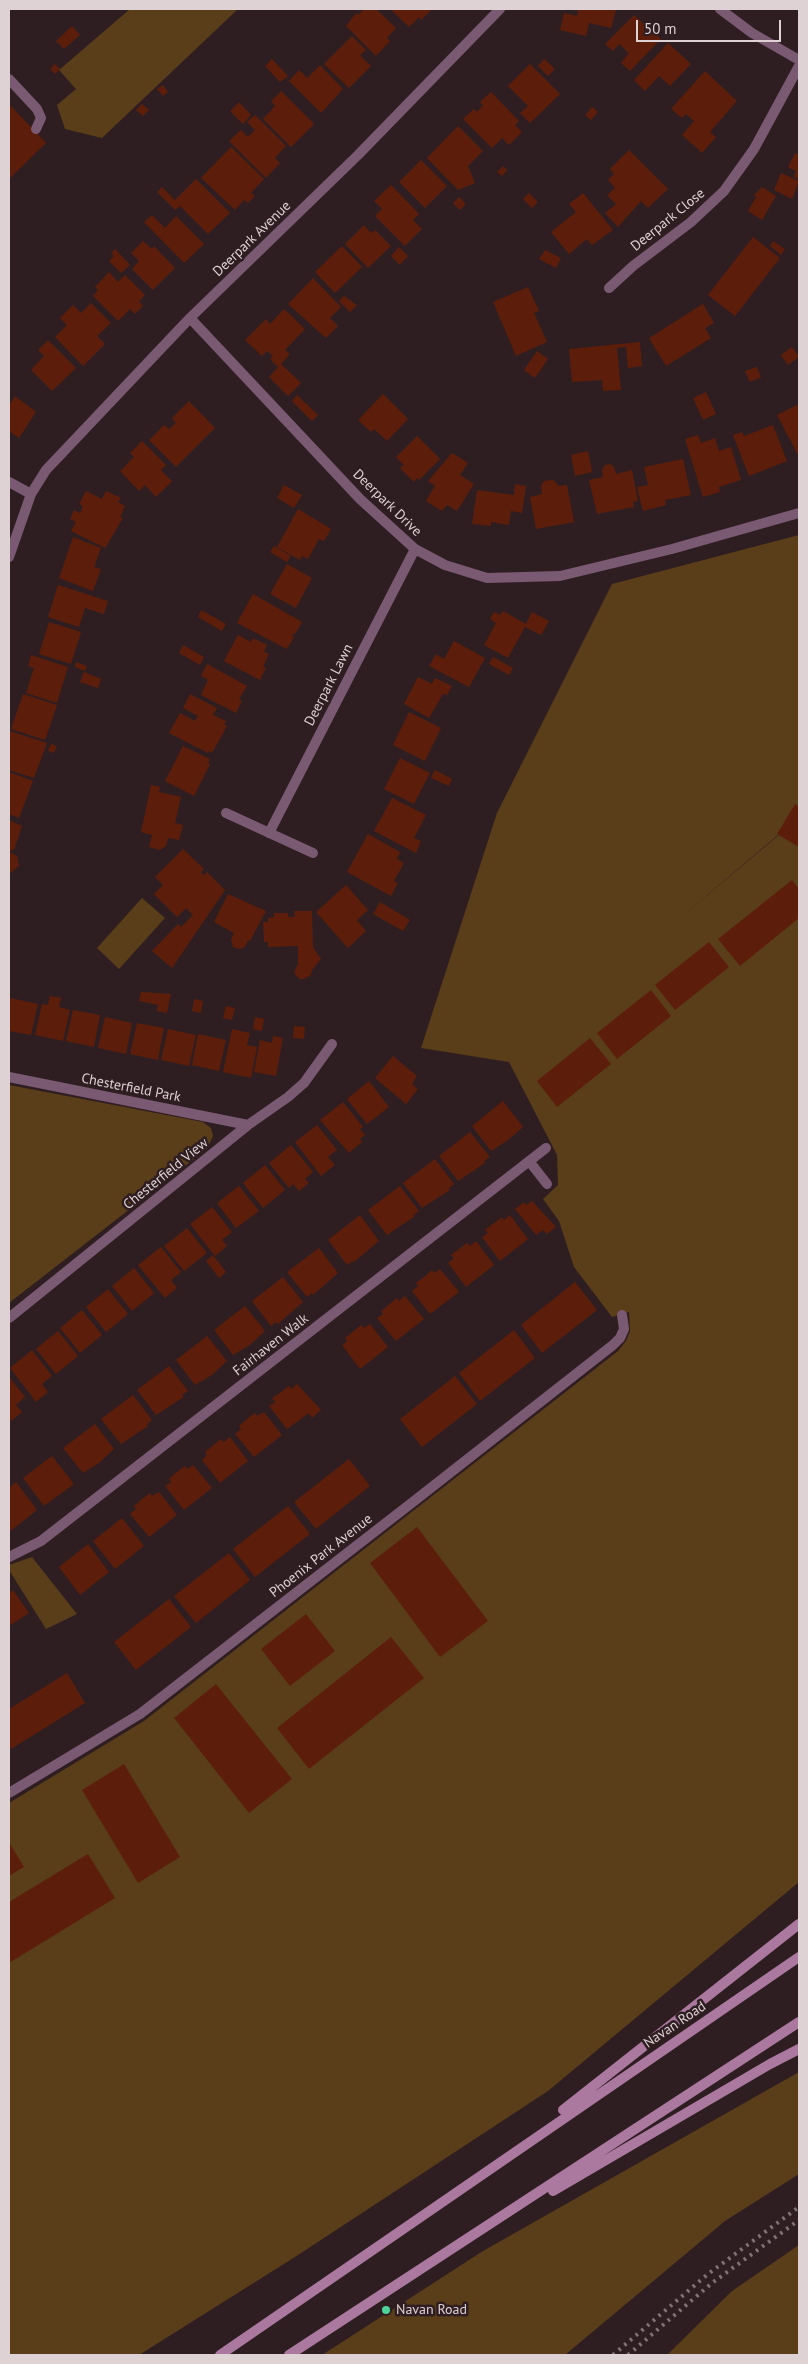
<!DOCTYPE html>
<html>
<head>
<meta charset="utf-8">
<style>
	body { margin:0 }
	#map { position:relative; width:808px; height:2364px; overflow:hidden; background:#2f1e21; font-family:"PT Sans",sans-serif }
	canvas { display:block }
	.frame { position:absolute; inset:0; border:10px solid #ded2d4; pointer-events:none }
	.scale { position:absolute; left:636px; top:20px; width:145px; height:22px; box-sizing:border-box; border:2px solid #ded2d4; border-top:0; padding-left:6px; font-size:15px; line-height:18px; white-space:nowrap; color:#ded2d4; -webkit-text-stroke:4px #2f1e21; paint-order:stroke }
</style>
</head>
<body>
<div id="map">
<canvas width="808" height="2364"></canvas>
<div class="frame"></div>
<div class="scale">50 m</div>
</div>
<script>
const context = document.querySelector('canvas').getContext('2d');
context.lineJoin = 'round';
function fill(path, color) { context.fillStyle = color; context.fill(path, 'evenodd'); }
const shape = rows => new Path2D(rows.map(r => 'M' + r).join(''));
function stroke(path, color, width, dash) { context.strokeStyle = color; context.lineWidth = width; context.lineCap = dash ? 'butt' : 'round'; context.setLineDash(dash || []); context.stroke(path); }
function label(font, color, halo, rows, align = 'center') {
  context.font = font + ' "PT Sans",sans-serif'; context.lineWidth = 5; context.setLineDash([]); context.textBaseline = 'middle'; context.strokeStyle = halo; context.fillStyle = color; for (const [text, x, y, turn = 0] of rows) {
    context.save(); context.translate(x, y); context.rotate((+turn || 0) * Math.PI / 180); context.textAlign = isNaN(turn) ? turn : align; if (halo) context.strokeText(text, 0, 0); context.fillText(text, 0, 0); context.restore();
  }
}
const green = shape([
	[130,9,238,9,102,138,65,129,57,105,76,89,59,70],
	[799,535,799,811,791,824,674,923,792,824,799,813,799,1882,548,2091,295,2257,139,2355,9,2355,9,1803,144,1721,618,1351,626,1341,630,1331,629,1312,612,1317,574,1267,559,1221,543,1199,558,1185,557,1155,509,1062,421,1048,497,813,612,584],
	[142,898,165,918,119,969,97,948],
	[9,1085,203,1122,211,1128,213,1136,207,1149,9,1303],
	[32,1557,77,1614,46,1629,9,1570,9,1565],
	[799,2072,799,2174,725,2221,565,2355,322,2355,483,2251],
	[799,2245,799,2355,667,2355,732,2291]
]);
const building = shape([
	[364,9,376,9,396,28,387,38,390,41,376,56,346,26,356,13,358,15],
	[390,9,432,9,421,20,419,17,409,27],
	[578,9,616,9,611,28,589,23,586,36,560,30,564,13,577,16],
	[634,15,661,39,630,71,621,63,629,53,619,44,613,51,605,44],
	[72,26,80,35,64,49,56,41],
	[352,36,366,50,360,55,371,66,349,88,324,64],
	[668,43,691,64,670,86,659,76,645,91,634,80],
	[272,59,288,76,280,82,265,66],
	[544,59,555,69,548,76,538,66],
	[55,64,60,69,55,74,50,69],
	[530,64,560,94,530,123,520,113,528,106,508,86],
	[320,65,343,89,321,113,289,81,299,70,307,78],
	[705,71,737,101,710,132,716,137,702,153,682,135,694,121,686,114,682,118,671,109],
	[163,85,168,92,163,96,157,89],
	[281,91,314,124,291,147,263,119,275,106,271,101],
	[491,92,519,121,515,125,522,132,509,145,502,138,492,148,463,119,474,109,477,112,483,105,480,102],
	[239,102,251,115,243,124,230,111],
	[9,104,46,143,9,179],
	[142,104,149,110,143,116,136,110],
	[592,107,598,112,591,120,585,115],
	[255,115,286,146,275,158,280,163,266,178,229,141,241,130,248,137,255,130,247,122],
	[458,126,483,151,468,166,475,183,458,190,427,158],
	[231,147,264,179,251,193,255,196,248,203,244,200,235,210,201,178],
	[629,150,668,189,648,208,641,201,618,227,605,213,616,204,607,195,615,188,608,180,614,174,610,169],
	[795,153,799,155,799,179,794,177,796,171,788,167],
	[421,160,447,186,425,208,399,182],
	[503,166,507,170,502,176,497,172],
	[781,173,799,181,792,199,774,190],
	[196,179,230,213,208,234,180,206,175,210,157,192,162,187,175,200],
	[391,185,419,214,413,220,422,229,405,246,375,216,382,209,374,201],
	[762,187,776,196,762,220,748,211,756,197,754,195],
	[529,193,538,202,532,208,523,199],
	[583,193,613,230,592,245,587,239,569,254,551,232,576,212,569,204],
	[459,197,466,204,460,210,453,203],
	[152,215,165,228,176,216,204,244,184,263,144,222],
	[364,225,371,233,375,230,391,246,368,268,345,244],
	[753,237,780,258,735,316,708,295],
	[143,241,152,249,154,246,175,268,153,290,132,269,139,261,131,253],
	[773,241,785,249,781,255,770,246],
	[342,246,362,267,335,293,315,272],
	[399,247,408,256,400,265,391,256],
	[115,249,130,265,121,273,109,261,114,256,111,253],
	[545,250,561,258,556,268,539,259],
	[109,272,118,282,125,275,145,295,139,301,143,306,135,314,130,309,118,321,93,296,98,290,95,287],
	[313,278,341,307,330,318,338,326,326,338,288,304],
	[528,287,539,311,534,313,547,342,516,356,493,302],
	[344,296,357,305,350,312,339,301],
	[91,303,111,323,97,336,105,344,83,366,55,337,67,325,60,318,73,305,81,313],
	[703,304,714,323,705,328,711,338,666,366,649,338],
	[284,309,305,329,285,350,290,354,281,364,301,383,288,396,269,377,278,367,270,359,273,356,267,351,262,356,245,340,266,319,270,324],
	[48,340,76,368,52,391,31,370,44,356,38,350],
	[640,342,642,366,628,368,626,347,617,348,621,390,603,391,602,380,572,382,569,349],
	[792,347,799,357,788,365,781,355],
	[537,351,548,359,535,378,524,370],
	[757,367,761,377,750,382,745,371],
	[706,392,716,414,703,420,693,398],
	[383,394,408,419,387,441,374,429,371,432,358,420],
	[297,395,318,415,312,421,292,401],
	[15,396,36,412,19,438,9,431,9,406],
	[189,401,215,428,176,467,149,440,164,425,169,429,176,423,172,418],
	[799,404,799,457,777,415],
	[773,425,787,461,749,476,733,435,742,432,744,436],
	[698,435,701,443,715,438,719,451,731,447,741,480,719,487,720,492,703,497,685,439],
	[417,436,440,459,419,480,417,478,414,482,400,468,404,465,396,457],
	[142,441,166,465,161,470,172,481,156,497,145,485,139,491,120,471,134,457,130,453],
	[588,451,592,472,575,476,571,455],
	[452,453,468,463,460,475,474,484,457,511,447,505,442,511,426,501,435,486,428,481],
	[683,459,691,495,665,500,666,505,643,511,637,487,648,485,644,467],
	[610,464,614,467,616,474,632,470,638,501,633,502,634,507,597,514,589,480,603,477,602,470,605,465],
	[553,480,559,486,567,485,574,522,536,529,530,497,542,494,541,486,544,481],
	[515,484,526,486,522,513,511,511,509,525,491,522,491,526,472,524,477,490,514,495],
	[284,485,302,495,294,508,277,498],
	[86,491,102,499,106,491,121,498,118,502,125,506,120,517,123,518,105,548,71,531,76,522,70,519,74,510,80,513,83,506,79,504],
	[298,509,331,529,324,541,319,539,308,559,302,556,300,560,277,547],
	[73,537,101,548,94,567,101,569,93,591,59,578],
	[274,546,291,556,287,562,270,552],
	[287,564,312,578,296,608,270,594],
	[58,585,108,601,104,614,85,608,79,627,48,617],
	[253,594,302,622,295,634,291,635,294,637,287,649,237,623],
	[201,610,226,624,222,631,198,617],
	[503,611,526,624,532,612,549,621,541,635,525,627,508,658,484,645,496,623,490,619,494,612,500,615],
	[49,622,81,632,71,664,39,654],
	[238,635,251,642,253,638,267,645,264,652,269,654,263,667,266,668,260,680,224,661],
	[454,641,485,658,469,687,429,666,436,654,444,659],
	[183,645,204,657,200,665,179,653],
	[31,655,68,667,57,703,26,693,34,668,28,666],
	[493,657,513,668,509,675,489,664],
	[76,662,87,666,85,671,75,667],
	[207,664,247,686,239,699,242,701,236,713,201,695,208,680,201,676],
	[84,672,101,679,98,688,80,682],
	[418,677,432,684,435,678,452,686,447,695,443,694,429,718,404,704],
	[23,694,57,705,45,740,11,729],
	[190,694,217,708,213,715,226,721,224,724,227,726,212,753,209,751,208,753,169,733,180,713,195,721,198,716,183,708],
	[409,712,441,728,425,761,393,745],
	[10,731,47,743,34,778,9,770],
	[51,744,57,746,54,753,48,751],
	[183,746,210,759,208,763,210,764,194,796,165,781],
	[400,758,430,773,414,804,384,789],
	[435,770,452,779,449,786,431,778],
	[9,772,33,781,19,818,9,814],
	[151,785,160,787,159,792,181,797,175,823,183,825,179,840,168,838,166,846,160,850,149,847,152,835,141,832],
	[392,798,426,815,414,838,421,841,416,853,374,831],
	[795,804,799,807,799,847,777,834],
	[9,820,22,826,14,850,12,849,10,852,17,856,19,866,10,873],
	[368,834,400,852,397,859,404,863,394,881,398,883,391,896,347,872],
	[183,849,204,869,201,872,204,875,207,872,225,890,172,968,152,951,178,924,181,927,193,915,186,908,177,917,154,894,163,885,155,877],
	[792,880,799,889,799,918,740,966,718,939],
	[346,885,368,910,357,920,366,931,348,948,316,912],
	[228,894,266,911,250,941,248,940,245,947,240,949,233,947,231,940,234,933,214,922],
	[380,902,410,920,403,931,373,914],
	[294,911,312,911,313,947,321,959,312,970,311,975,304,979,299,979,294,972,298,964,298,946,268,947,268,942,264,942,263,922,268,922,268,918,274,917,274,913,288,913,288,917,295,917],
	[709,942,729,967,675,1010,655,985],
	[651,990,671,1016,617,1059,597,1033],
	[141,992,171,994,167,1013,157,1011,158,1005,139,1001],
	[50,996,61,998,59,1007,70,1010,63,1041,35,1035,42,1004,48,1005],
	[10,998,38,1004,31,1035,9,1031],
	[194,999,203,1001,201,1013,192,1011],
	[226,1006,235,1008,232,1020,223,1018],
	[73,1010,100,1015,94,1047,66,1041],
	[105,1017,132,1023,126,1054,98,1048],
	[255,1017,264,1019,262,1031,253,1029],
	[137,1023,164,1028,158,1060,130,1054],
	[294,1026,305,1027,304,1039,293,1038],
	[168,1029,196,1035,189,1066,161,1060],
	[232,1029,250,1033,247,1045,257,1047,251,1078,223,1072],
	[198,1034,226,1040,219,1071,192,1065],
	[273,1036,283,1038,276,1076,254,1072,260,1040,272,1043],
	[590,1038,611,1064,557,1107,537,1081],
	[393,1056,417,1076,412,1084,418,1089,406,1104,375,1078],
	[369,1081,389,1107,367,1124,347,1099],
	[503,1101,523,1127,508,1140,491,1151,472,1126],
	[343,1102,363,1127,360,1129,365,1135,360,1139,362,1142,349,1153,320,1120],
	[317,1125,337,1150,328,1157,335,1165,321,1176,295,1142],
	[470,1132,490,1157,484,1161,485,1163,458,1181,439,1156],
	[291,1145,313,1172,305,1179,309,1183,299,1191,293,1184,289,1188,269,1163],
	[435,1159,454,1184,449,1188,450,1190,422,1208,403,1183],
	[265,1165,285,1190,263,1208,243,1183],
	[239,1186,259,1211,236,1228,217,1203],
	[400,1186,419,1211,413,1215,415,1216,387,1235,368,1210],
	[532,1201,556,1227,547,1234,543,1230,536,1235,515,1209,524,1202,526,1205],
	[212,1207,232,1232,222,1240,227,1246,215,1256,190,1224],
	[360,1215,379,1241,354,1262,353,1261,347,1265,328,1240],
	[510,1215,528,1239,500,1261,482,1237,488,1233,485,1230,502,1217,504,1220],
	[187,1228,207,1253,184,1271,164,1246],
	[476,1241,494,1265,466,1287,448,1263,454,1258,451,1255,467,1243,470,1246],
	[161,1247,181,1272,171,1280,177,1288,165,1298,138,1265],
	[319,1248,338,1273,313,1295,312,1293,307,1297,287,1272],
	[213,1255,226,1272,219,1278,206,1261],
	[134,1268,154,1293,132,1311,112,1286],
	[440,1269,459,1292,430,1314,412,1291,418,1286,416,1283,424,1277,432,1270,434,1273],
	[283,1277,303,1302,278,1324,276,1322,271,1326,252,1301],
	[575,1282,597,1310,542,1353,521,1325],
	[108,1289,128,1314,106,1332,86,1307],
	[405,1296,424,1319,396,1341,377,1318,383,1314,381,1311,397,1298,399,1301],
	[245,1306,265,1331,250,1345,233,1355,214,1330],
	[82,1310,102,1335,80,1353,60,1328],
	[370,1324,388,1347,360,1369,342,1345,347,1341,345,1338,361,1325,364,1328],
	[514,1330,535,1358,480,1401,459,1373],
	[58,1331,78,1356,56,1374,36,1349],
	[207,1336,227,1361,212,1375,195,1385,176,1360],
	[32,1350,52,1376,42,1384,48,1392,36,1402,10,1368],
	[169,1366,188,1391,182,1395,184,1397,156,1415,137,1390],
	[455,1376,477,1404,422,1447,400,1419],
	[9,1377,25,1397,16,1405,22,1412,11,1421,9,1418],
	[297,1384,321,1410,312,1418,309,1413,287,1429,269,1406,275,1402,272,1398,281,1392,289,1386,291,1389],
	[133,1395,152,1420,147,1424,148,1426,121,1444,101,1419],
	[264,1412,282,1435,254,1457,235,1434,241,1429,239,1426,247,1419,255,1413,257,1416],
	[95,1424,114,1449,99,1463,83,1473,63,1448],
	[230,1437,248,1461,220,1483,202,1460,207,1455,205,1452,221,1439,224,1442],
	[52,1456,74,1484,44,1506,23,1478],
	[349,1459,370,1486,316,1529,294,1502],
	[193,1465,212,1488,184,1510,165,1486,171,1482,169,1479,177,1472,185,1466,187,1469],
	[16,1482,37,1510,9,1532,9,1488],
	[159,1492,177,1515,149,1537,130,1514,136,1509,134,1506,142,1499,150,1493,152,1496],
	[288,1506,310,1534,255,1577,233,1549],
	[122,1518,144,1546,115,1569,93,1541],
	[417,1527,488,1621,440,1657,370,1563],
	[88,1544,109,1572,80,1595,59,1567],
	[229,1553,250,1580,196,1623,174,1596],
	[13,1590,29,1613,9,1626,9,1593],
	[169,1599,191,1627,136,1670,114,1642],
	[306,1614,335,1651,290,1686,261,1649],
	[391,1637,424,1678,309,1769,277,1728],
	[67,1673,85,1703,11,1749,9,1745,9,1709],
	[216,1684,292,1779,249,1813,174,1718],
	[124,1764,180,1857,138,1883,82,1790],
	[9,1842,24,1867,9,1876],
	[88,1854,115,1898,9,1963,9,1902]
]);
const street = shape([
	[720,9,752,33,799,60],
	[9,79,37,109,41,118,36,129],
	[609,288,633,266,691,222,724,191,754,149,799,66],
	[190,318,360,499,415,549,445,565,487,578,560,576,672,549,799,513],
	[9,482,31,494,9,557],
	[31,494,46,470,190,318,358,155,500,9],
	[226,813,313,853],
	[269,833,415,549],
	[9,1077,248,1125],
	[529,1161,547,1184],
	[9,1318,248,1125,288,1097,304,1083,332,1044],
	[9,1557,41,1541,546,1148],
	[9,1793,140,1714,418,1498,613,1345,620,1338,624,1329,622,1315]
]);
const secondary = shape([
	[563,2110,799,1924],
	[553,2191,770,2064,799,2049],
	[220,2355,799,1957],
	[289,2355,799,2022]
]);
const rail = shape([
	[613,2355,708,2274,799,2207],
	[628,2355,712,2283,799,2220]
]);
const markers = [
	[386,2310,5,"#4cd39b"]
];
const streetNames = [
	["Deerpark Close",668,220,-39],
	["Deerpark Avenue",252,239,-44],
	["Deerpark Drive",387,503,44],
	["Deerpark Lawn",329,685,-63],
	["Chesterfield Park",131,1088,11],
	["Chesterfield View",166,1174,-39],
	["Fairhaven Walk",271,1345,-38],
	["Phoenix Park Avenue",321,1556,-38],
	["Navan Road",675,2025,-34]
];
const poiNames = [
	["Navan Road",396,2310]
];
fill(green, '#5a3d19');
fill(building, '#5c1e0a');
stroke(street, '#7a5a72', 10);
stroke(secondary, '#ab799f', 10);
stroke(rail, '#817375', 4, [2.5, 5]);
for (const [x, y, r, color] of markers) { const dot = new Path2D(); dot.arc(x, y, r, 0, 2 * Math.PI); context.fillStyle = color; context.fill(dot); stroke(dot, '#2f1e21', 2); }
label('14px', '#ded2d4', '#2f1e21', streetNames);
label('14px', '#ded2d4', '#2f1e21', poiNames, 'left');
</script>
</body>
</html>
